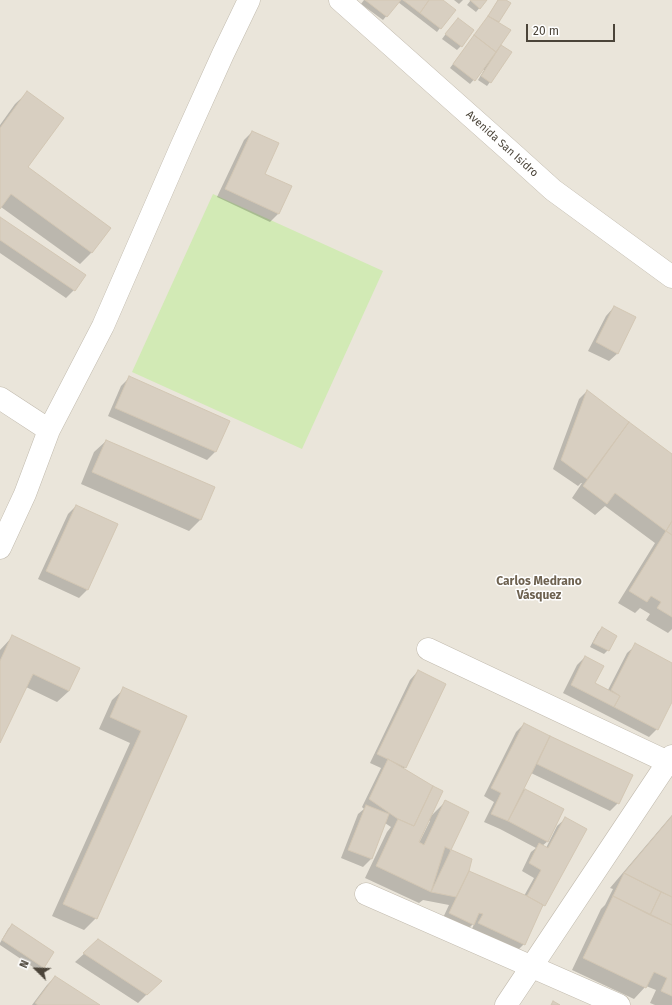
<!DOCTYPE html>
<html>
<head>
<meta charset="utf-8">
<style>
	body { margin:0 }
	#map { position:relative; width:672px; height:1005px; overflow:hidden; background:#f6f3ec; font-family:"Fira Sans",sans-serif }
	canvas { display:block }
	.north { position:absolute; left:16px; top:949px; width:40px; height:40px; -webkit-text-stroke:3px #fff; paint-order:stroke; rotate:293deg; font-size:11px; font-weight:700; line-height:16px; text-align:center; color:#4b4439 }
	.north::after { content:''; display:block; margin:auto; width:14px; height:18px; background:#4b4439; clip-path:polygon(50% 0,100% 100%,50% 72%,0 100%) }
	.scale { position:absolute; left:526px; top:24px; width:89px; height:18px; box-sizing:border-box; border:2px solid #4b4439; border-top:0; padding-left:5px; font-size:12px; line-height:14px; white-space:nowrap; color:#4b4439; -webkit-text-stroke:3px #fff; paint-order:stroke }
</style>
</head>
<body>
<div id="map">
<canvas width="672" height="1005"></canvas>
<div class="north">N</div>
<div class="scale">20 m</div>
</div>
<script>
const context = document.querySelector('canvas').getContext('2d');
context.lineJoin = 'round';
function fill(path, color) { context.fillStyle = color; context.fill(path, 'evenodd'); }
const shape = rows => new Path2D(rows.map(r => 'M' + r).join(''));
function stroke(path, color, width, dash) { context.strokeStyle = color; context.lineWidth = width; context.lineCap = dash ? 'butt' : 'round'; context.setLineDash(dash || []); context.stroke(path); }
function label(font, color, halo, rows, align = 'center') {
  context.font = font + ' "Fira Sans",sans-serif'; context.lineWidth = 3; context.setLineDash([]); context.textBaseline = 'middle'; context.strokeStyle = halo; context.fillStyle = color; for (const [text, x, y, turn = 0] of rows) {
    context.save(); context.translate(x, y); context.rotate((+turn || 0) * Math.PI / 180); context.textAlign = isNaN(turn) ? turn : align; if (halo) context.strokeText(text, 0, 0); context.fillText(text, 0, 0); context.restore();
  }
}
const residential = shape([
	[0,0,672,0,672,1005,0,1005]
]);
const green = shape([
	[213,194,383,271,302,449,132,372]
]);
const shadow = shape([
	[364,0,442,0,440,28,437,32,398,2,383,20,361,4],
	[454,0,463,0,459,4],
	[471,0,486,0,476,12,467,5],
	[498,0,504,0,510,3,498,23,500,45,510,52,490,82,487,86,478,80,484,70,483,69,470,84,450,68,485,21],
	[454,23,461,46,457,50,442,39],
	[27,93,26,167,110,228,91,253,80,264,1,207,0,208,0,125,15,104],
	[252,132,264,174,278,214,270,222,217,197,244,140],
	[0,218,74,290,66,298,0,253],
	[614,307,618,353,609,361,588,351,606,316],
	[129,378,229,422,215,452,207,460,108,416,121,386],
	[587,391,629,424,672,455,672,629,668,633,646,620,650,614,640,608,635,613,618,603,655,543,605,506,595,515,572,498,582,483,581,483,578,486,553,469,579,399],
	[106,441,201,519,189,531,81,484,94,452],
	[76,506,116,525,87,590,79,598,38,579,68,514],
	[602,628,608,650,604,654,590,647,598,632],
	[13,636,69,691,57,702,26,687,0,741,0,650],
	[636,645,672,664,672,700,657,729,649,737,563,693,577,665,585,657,594,684,608,690,627,653],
	[418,671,445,685,405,767,403,769,430,817,445,802,450,851,468,871,524,896,534,878,522,871,531,852,536,848,500,829,484,822,494,802,484,796,516,732,524,724,631,775,618,803,610,811,531,773,523,789,563,810,548,841,542,846,546,848,557,826,566,818,544,905,541,908,524,944,516,952,471,931,475,922,465,932,441,922,449,905,423,900,419,903,365,878,387,832,391,827,385,823,371,859,363,867,341,858,358,814,364,809,362,807,381,768,370,763,410,680],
	[428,820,430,821,419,843,417,842],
	[124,689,186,717,96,918,84,930,52,916,130,743,99,729,112,700],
	[672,815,672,1005,655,1005,650,1003,656,990,646,986,634,999,572,970,601,909,605,905,613,889,610,888],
	[12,925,53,952,43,968,39,971,0,945,0,943,8,929],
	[98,941,152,989,138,1003,75,962],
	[55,977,98,1005,32,1005,47,985]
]);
const building = shape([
	[365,0,401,0,387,17,365,0],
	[403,0,429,0,420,13,403,0],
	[429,0,443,0,456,10,441,29,420,13,429,0],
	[470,0,487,0,480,9,470,0],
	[498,0,506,0,511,3,499,22,488,16,498,0],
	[488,16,511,30,496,52,474,35,488,16],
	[458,18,474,30,462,47,445,34,458,18],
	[474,35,496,52,475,81,453,64,474,35],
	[501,45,512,52,491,83,481,76,501,45],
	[27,91,64,118,28,167,111,228,92,253,11,194,0,209,0,128,27,91],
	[252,131,279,143,265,174,292,186,279,214,225,189,252,131],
	[0,217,86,275,75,291,0,240,0,217],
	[614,306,636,317,618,354,596,342,614,306],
	[129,376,230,421,216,452,115,408,129,376],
	[587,390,629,422,587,479,561,460,587,390],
	[629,422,672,454,672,521,666,531,615,493,607,504,583,486,629,422],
	[106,440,215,487,201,520,92,472,106,440],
	[76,505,118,524,88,590,46,571,76,505],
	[672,521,672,535,666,531,672,521],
	[666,531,672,535,672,617,657,608,661,602,651,596,647,602,629,591,666,531],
	[602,627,617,636,609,651,593,643,602,627],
	[12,635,80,668,69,691,33,674,0,743,0,661,12,635],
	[635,643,672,663,672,702,658,730,614,707,620,696,611,690,635,643],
	[585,656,604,666,595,683,620,696,614,707,571,685,585,656],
	[418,670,446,684,406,768,377,754,418,670],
	[123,687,187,716,97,919,63,904,141,731,110,717,123,687],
	[524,723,550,736,508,821,491,814,501,793,491,788,524,723],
	[550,736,633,775,619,804,537,764,550,736],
	[388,759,433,786,414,826,398,819,369,799,388,759],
	[433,786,443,791,419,842,424,845,445,800,469,812,431,892,376,866,398,819,414,826,433,786],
	[525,789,564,809,548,842,508,821,525,789],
	[366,805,389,814,372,859,348,850,366,805],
	[672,816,672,897,624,873,672,816],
	[565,817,587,829,545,906,527,896,541,870,529,863,539,843,548,848,565,817],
	[445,847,472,859,469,871,456,897,431,892,445,847],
	[469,871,527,896,543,905,525,945,478,923,483,914,479,913,474,925,449,913,469,871],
	[624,873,661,892,650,915,613,896,624,873],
	[661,892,672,897,672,925,650,915,661,892],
	[613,896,672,925,672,996,661,991,667,978,654,972,646,988,583,958,613,896],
	[12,924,54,952,44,968,2,940,12,924],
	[98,939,162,981,147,995,83,953,98,939],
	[55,976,100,1005,38,1005,35,1003,55,976],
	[553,1001,560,1005,551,1005,553,1001]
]);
const minor = shape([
	[340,0,511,152,553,190,672,277],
	[0,398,49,430],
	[0,548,25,494,49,430,103,326,181,147,223,54,249,0],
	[428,649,672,764],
	[366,894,619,1005],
	[506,1005,672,756]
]);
const streetNames = [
	["Avenida San Isidro",502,144,42]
];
const neighbourhoodNames = [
	["Carlos Medrano",539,582],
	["Vásquez",539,596]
];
fill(residential, '#eae5da');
fill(green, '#d2eab5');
fill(shadow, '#0003');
fill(building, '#d8cfc1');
stroke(building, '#d3c7b4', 1);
stroke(minor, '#c2bbae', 23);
stroke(minor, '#fff', 22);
label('11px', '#4b4439', '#fff', streetNames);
label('bold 12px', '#6e6250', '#fff', neighbourhoodNames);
</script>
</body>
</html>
